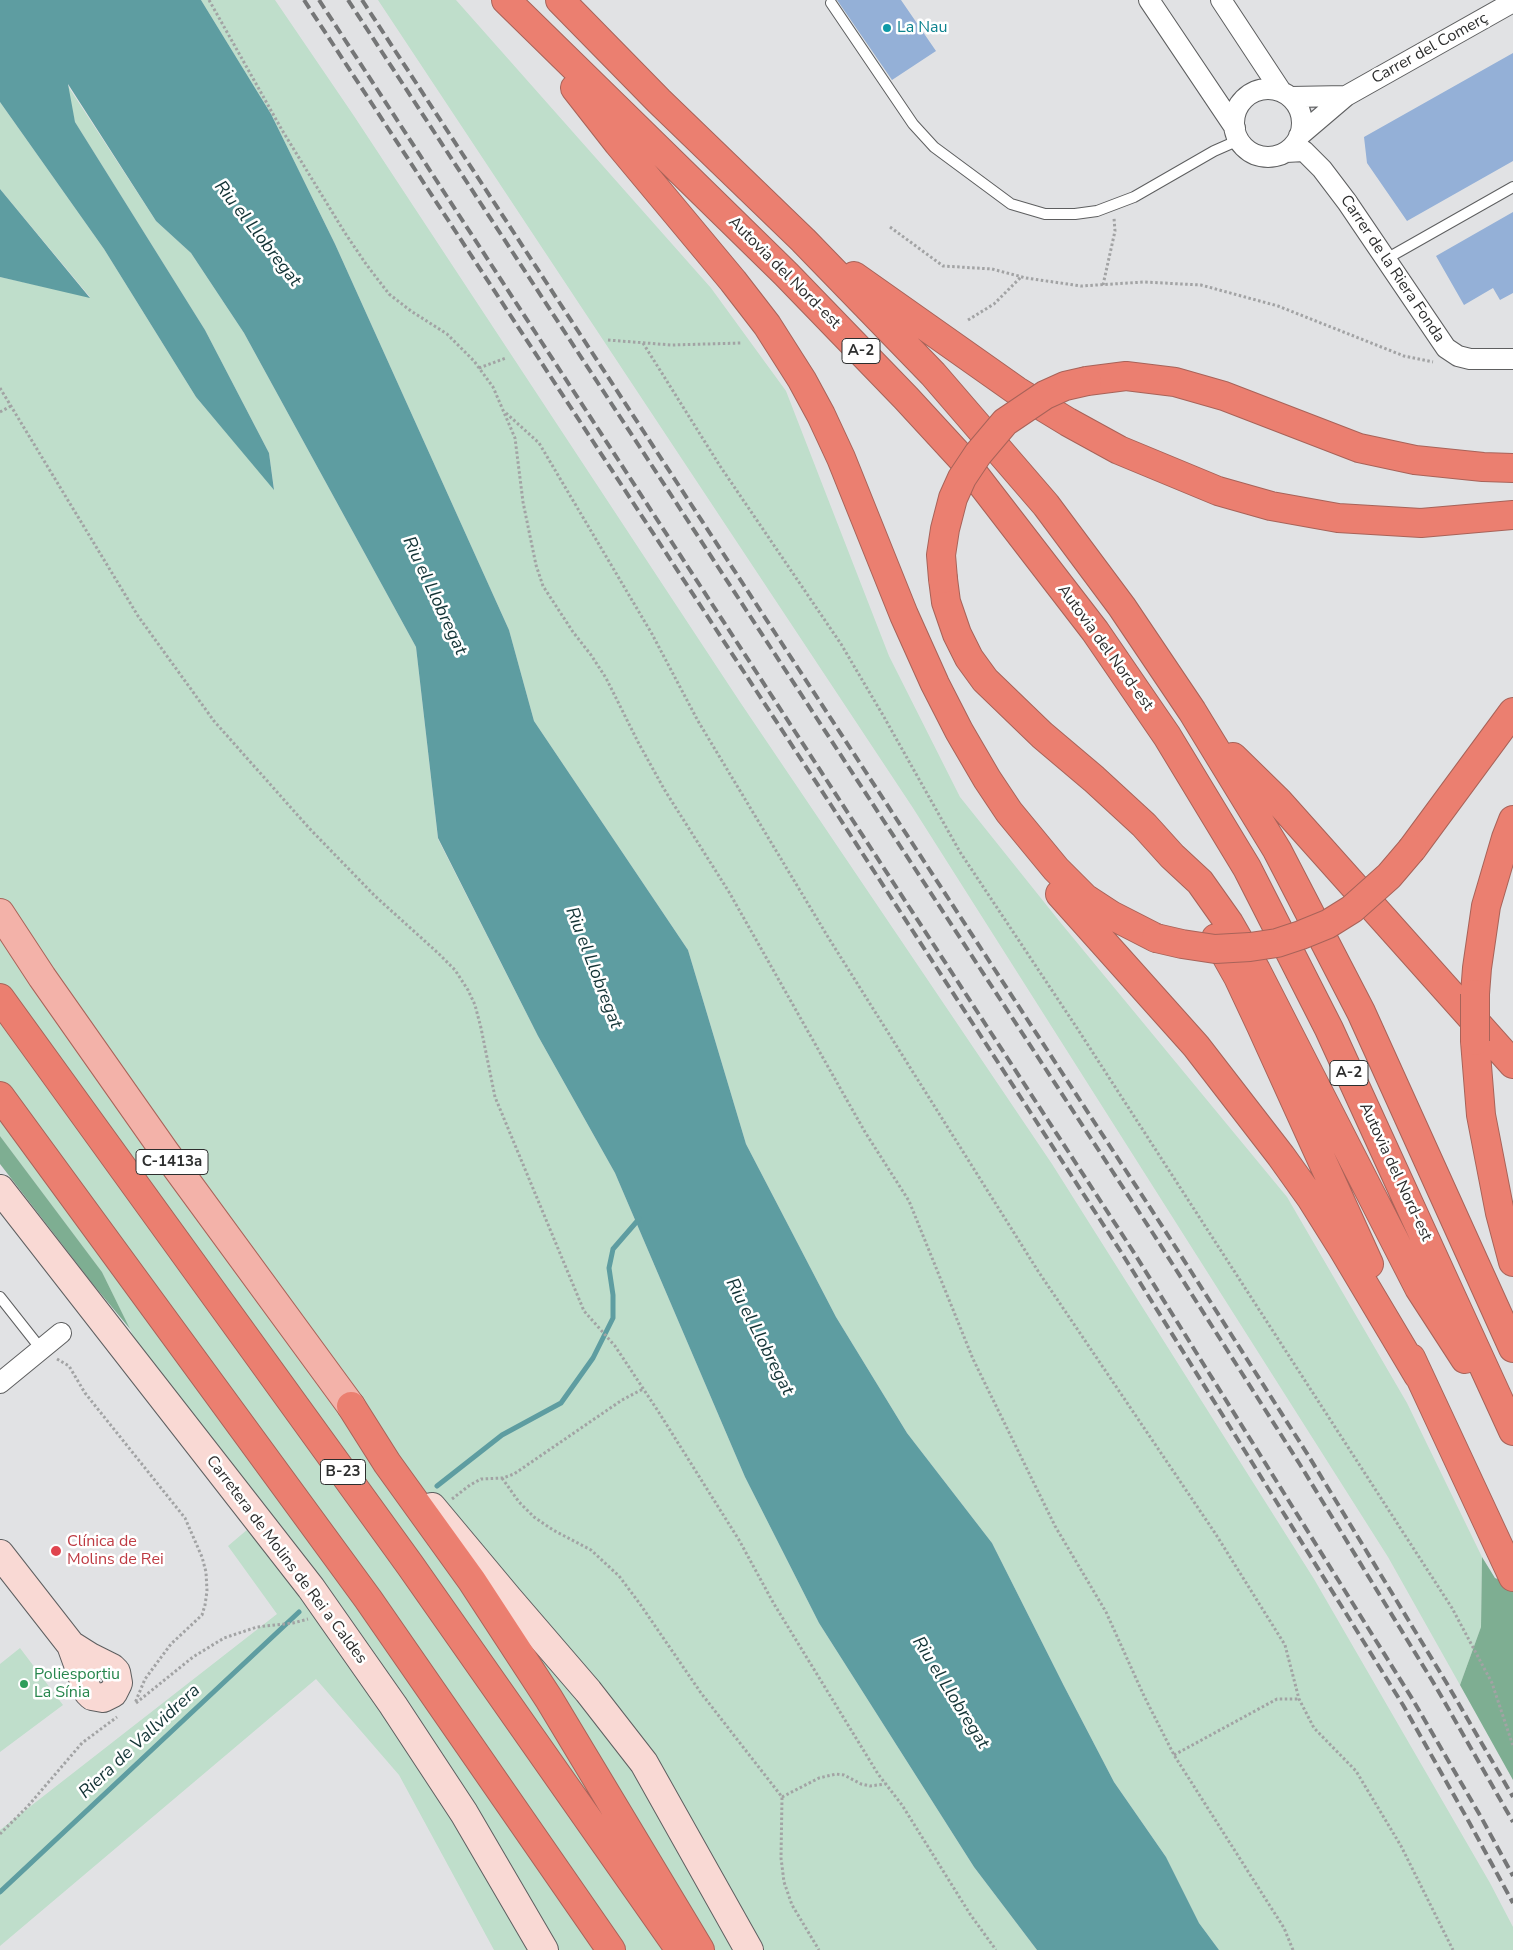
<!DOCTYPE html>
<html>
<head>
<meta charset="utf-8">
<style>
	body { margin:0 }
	canvas { display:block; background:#e1e2e4 }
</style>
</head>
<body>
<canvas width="1513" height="1950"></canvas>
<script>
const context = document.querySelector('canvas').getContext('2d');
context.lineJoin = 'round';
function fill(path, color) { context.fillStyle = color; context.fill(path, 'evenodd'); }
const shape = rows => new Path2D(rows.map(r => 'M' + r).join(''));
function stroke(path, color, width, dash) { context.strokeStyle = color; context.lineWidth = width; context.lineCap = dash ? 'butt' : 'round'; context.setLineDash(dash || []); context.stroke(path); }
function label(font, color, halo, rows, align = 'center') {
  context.font = font + ' "Nunito Sans",sans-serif'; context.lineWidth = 5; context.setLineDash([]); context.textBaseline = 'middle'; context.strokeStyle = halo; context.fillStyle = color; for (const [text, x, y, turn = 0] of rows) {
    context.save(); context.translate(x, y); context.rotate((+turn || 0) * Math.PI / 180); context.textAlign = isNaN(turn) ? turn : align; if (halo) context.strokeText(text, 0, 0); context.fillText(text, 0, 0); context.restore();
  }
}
const green = shape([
	[201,0,275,0,354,116,740,702,1052,1164,1314,1579,1490,1883,1513,1927,1513,1950,1219,1950,1199,1923,1166,1857,1114,1782,1064,1686,992,1543,907,1433,836,1317,746,1144,688,950,534,721,509,630,335,244,271,114],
	[378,0,456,0,711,288,786,391,889,656,960,797,1060,922,1287,1197,1407,1403,1482,1557,1481,1627,1460,1685,1388,1557,913,808],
	[66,83,156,221,191,253,244,333,416,647,438,839,538,1036,615,1173,745,1477,819,1623,974,1867,1037,1950,494,1950,399,1775,316,1679,0,1946,0,1830,277,1614,228,1546,248,1529,194,1461,102,1272,0,1136,0,277,90,297,0,189,0,102,104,249,196,397,274,489,269,453,205,330,75,122],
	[20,1648,63,1705,0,1752,0,1664]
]);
const forest = shape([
	[0,1136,102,1272,130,1329,92,1283,0,1164],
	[1482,1557,1495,1578,1513,1585,1513,1780,1460,1685,1481,1627]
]);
const water = shape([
	[0,0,201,0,271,114,335,244,509,630,534,721,688,950,746,1144,836,1317,907,1433,992,1543,1064,1686,1114,1782,1166,1857,1199,1923,1219,1950,1037,1950,974,1867,819,1623,745,1477,615,1173,538,1036,438,838,416,647,244,333,191,253,156,221,68,84,75,122,205,330,269,453,274,490,196,397,104,249,0,102],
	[0,189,90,298,0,277]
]);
const stream = shape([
	[437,1486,502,1435,561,1403,593,1358,613,1318,613,1295,609,1268,613,1249,639,1219],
	[0,1892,299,1612]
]);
const building = shape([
	[837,0,901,0,936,51,892,80],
	[1513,53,1513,161,1407,221,1367,163,1364,137],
	[1513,212,1513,293,1500,300,1493,288,1464,305,1436,256]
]);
const path = shape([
	[209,0,282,130,345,233,366,264,389,294,411,311,447,334,474,361,493,387,515,438,523,502,536,565,543,586,573,632,591,655,606,678,638,742,664,789,729,892,865,1132,909,1201,973,1359,1055,1526,1106,1612,1144,1696,1174,1755,1284,1928,1293,1950],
	[890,227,943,266,992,269,1026,278,1081,286,1144,282,1201,285,1278,306,1404,356,1433,362],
	[1103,285,1115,231,1114,218],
	[968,320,994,304,1021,277],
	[608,340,671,345,742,343],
	[643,343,720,466,841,644,884,717,960,852,1075,1025,1452,1608,1492,1683,1513,1746],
	[479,368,506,358],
	[0,388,138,616,214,721,309,828,375,896,438,953,455,970,468,990,475,1005,481,1028,495,1097,584,1311,615,1346,658,1411,739,1540,774,1604,878,1774,902,1805,970,1914,996,1950],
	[0,412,11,406],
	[506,413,539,443,652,634,698,721,828,937,1038,1271,1215,1533,1285,1645,1299,1699,1314,1728,1356,1771,1401,1846,1453,1950],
	[57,1359,69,1366,85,1393,185,1518,202,1557,206,1572,207,1591,205,1605,202,1615,171,1644,145,1679,135,1703],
	[502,1478,519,1502,534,1517,553,1530,591,1550,619,1576,640,1604,701,1693,782,1797,781,1858,784,1882,792,1905,819,1950],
	[452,1499,470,1485,481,1479,503,1478,514,1474,622,1400,643,1389],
	[136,1703,193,1657,224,1638,257,1627,293,1623,308,1619],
	[1174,1755,1277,1699,1299,1699],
	[782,1797,819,1778,836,1774,844,1775,861,1784,870,1786,885,1784],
	[0,1834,28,1806,82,1743,117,1717]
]);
const lane = shape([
	[831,3,913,124,934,147,1011,204,1045,214,1075,214,1097,211,1134,197,1214,151,1239,140],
	[1386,259,1513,187],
	[0,1297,41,1349]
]);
const street = shape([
	[1149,0,1235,128],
	[1221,0,1281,91],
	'1234 123a34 34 0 1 1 68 0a34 34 0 1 1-68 0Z',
	[1290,97,1346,96],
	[1299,136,1346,96,1513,2],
	[1286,152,1304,151,1322,169,1347,202,1446,348,1458,356,1470,359,1513,359],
	[0,1383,61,1333]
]);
const secondary = shape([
	[0,1189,311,1588,393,1705,464,1813,544,1950],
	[432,1507,508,1598,588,1691,644,1763,749,1950],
	[0,1554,71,1645,88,1692,92,1696,103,1698,113,1693,118,1683,116,1672,112,1668,90,1657,71,1645]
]);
const primary = shape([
	[0,913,42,977,165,1152,351,1406]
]);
const highway = shape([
	[506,0,786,274,906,398,964,461,1095,631,1167,736,1247,868,1329,1029,1513,1431],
	[560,0,659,101,803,240,933,374,1046,505,1122,607,1192,711,1277,850,1361,1012,1513,1348],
	[575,88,618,143,733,281,767,325,802,380,821,415,841,458,904,615,935,684,959,731,987,779,1009,812,1056,869,1085,898,1111,915,1156,938],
	[854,276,1017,391,1068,422,1119,450,1218,491,1271,506,1338,518,1421,523,1513,515],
	[1087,381,1126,376,1175,382,1224,396,1359,448,1415,460,1483,467,1513,468],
	[943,579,946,602,957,634,969,658,985,680,1042,735,1094,779,1144,825,1172,856,1200,882,1229,923,1256,970,1419,1288,1465,1359],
	[1233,757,1279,802,1513,1064],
	[1412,849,1513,712],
	[1060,894,1196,1046,1281,1156,1311,1198,1343,1249,1418,1375],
	[1216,938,1238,977,1261,1026,1369,1264],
	[1475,994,1477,968,1486,906,1506,838,1513,820],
	[0,998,410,1565,680,1950],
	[1475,1041,1481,1115,1500,1213,1513,1262],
	[0,1096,368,1599,611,1950],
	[1411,1358,1513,1577],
	[351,1406,387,1463,472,1581,549,1699,700,1950]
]);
const rail = shape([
	[304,0,831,805,1121,1252,1403,1705,1469,1822,1513,1903],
	[319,0,1131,1248,1413,1700,1481,1817,1513,1876],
	[348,0,1154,1235,1299,1463,1436,1687,1513,1822],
	[362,0,1164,1229,1308,1455,1446,1682,1513,1797]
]);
const highwayBridge = shape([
	[943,579,941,555,945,529,953,498,962,478,978,454,1005,422,1045,395,1065,386,1087,381],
	[1156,938,1182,944,1215,949,1250,947,1277,943,1301,935,1328,924,1352,909,1389,876,1412,849],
	[1475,1041,1475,994]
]);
const markers = [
	[887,28,5,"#0f9aa8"],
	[56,1551,6,"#e0444e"],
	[24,1684,5,"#2e9e5b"]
];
const shields = [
	[861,351,38],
	[1349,1073,38],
	[172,1162,72],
	[343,1472,45]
];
const shieldNames = [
	["A-2",861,351],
	["A-2",1349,1073],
	["C-1413a",172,1162],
	["B-23",343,1472]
];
const cultureNames = [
	["La Nau",897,28]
];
const streetNames = [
	["Carrer del Comerç",1430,49,-29],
	["Carrer de la Riera Fonda",1392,269,56],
	["Autovia del Nord-est",784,273,45],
	["Autovia del Nord-est",1105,648,54],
	["Autovia del Nord-est",1395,1172,65],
	["Carretera de Molins de Rei a Caldes",286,1560,53]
];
const healthNames = [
	["Clínica de",67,1542],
	["Molins de Rei",67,1560]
];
const leisureNames = [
	["Poliesportiu",34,1675],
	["La Sínia",34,1693]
];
const waterNames = [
	["Riu el Llobregat",257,234,52],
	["Riu el Llobregat",434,596,65],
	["Riu el Llobregat",593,968,69],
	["Riu el Llobregat",759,1337,63],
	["Riu el Llobregat",950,1693,58],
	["Riera de Vallvidrera",140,1742,-43]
];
fill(green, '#bfdecb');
fill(forest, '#7eae92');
fill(water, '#5e9da1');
stroke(stream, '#5e9da1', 5);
fill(building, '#94b0d7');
stroke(lane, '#5e5f60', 12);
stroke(street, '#5e5f60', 22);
stroke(secondary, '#5e5f60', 30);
stroke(primary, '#a86359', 30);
stroke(highway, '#a86359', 30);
stroke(path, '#a2a3a4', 3, [2.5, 2.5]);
stroke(lane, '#fff', 10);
stroke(street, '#fff', 20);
stroke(secondary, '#f9d9d4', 28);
stroke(primary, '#f3b2a9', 28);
stroke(highway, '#eb7f70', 28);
stroke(rail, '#757677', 4, [10, 5]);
stroke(highwayBridge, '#a86359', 30, []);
stroke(highwayBridge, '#eb7f70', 28);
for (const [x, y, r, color] of markers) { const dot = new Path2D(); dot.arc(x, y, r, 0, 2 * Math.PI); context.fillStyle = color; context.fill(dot); stroke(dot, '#fff', 2); }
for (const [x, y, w] of shields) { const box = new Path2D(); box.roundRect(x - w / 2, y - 12.5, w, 25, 4); context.fillStyle = '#fff'; context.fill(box); stroke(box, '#2d2e2e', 1); }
label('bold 15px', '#2d2e2e', null, shieldNames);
label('16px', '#0d838f', '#fff', cultureNames, 'left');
label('16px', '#2d2e2e', '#fff', streetNames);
label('16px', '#be3a42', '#fff', healthNames, 'left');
label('16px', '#27864d', '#fff', leisureNames, 'left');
label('italic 18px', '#123335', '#fff', waterNames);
</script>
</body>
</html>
